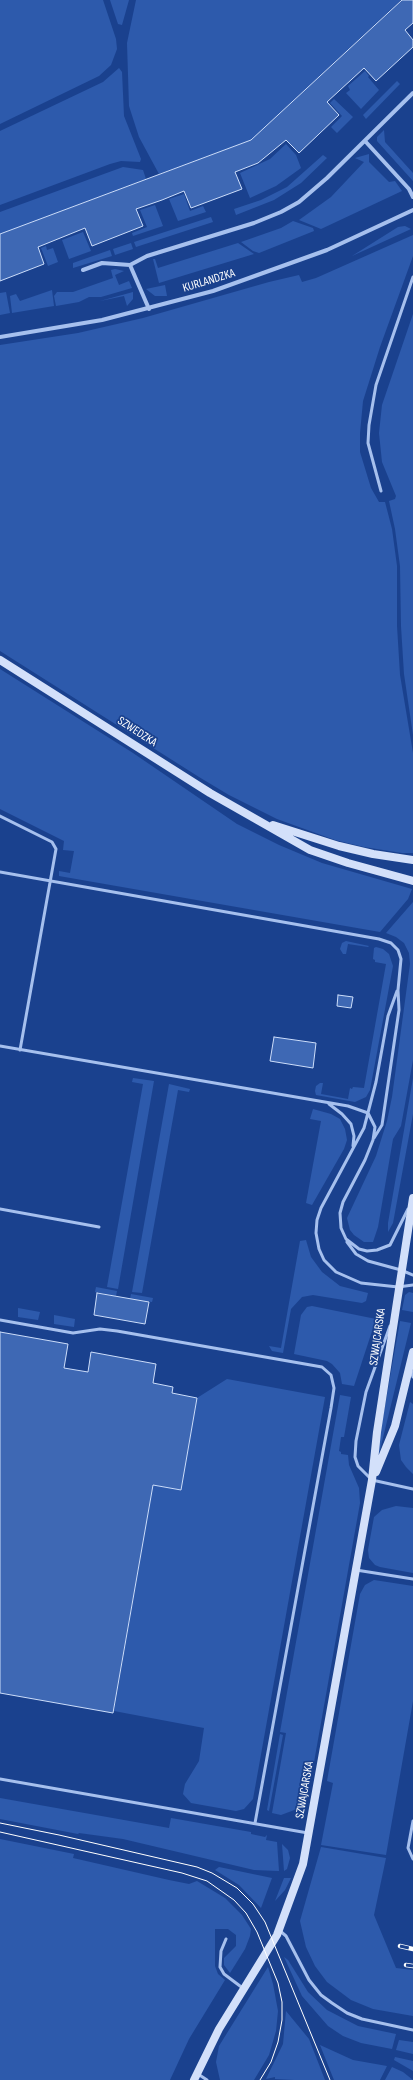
<!DOCTYPE html>
<html>
<head>
<meta charset="utf-8">
<style>
	body { margin:0 }
	canvas { display:block; background:#1a418e }
</style>
</head>
<body>
<canvas width="413" height="2080"></canvas>
<script>
const context = document.querySelector('canvas').getContext('2d');
context.lineJoin = 'round';
function fill(path, color) { context.fillStyle = color; context.fill(path, 'evenodd'); }
const shape = rows => new Path2D(rows.map(r => 'M' + r).join(''));
function stroke(path, color, width, dash) { context.strokeStyle = color; context.lineWidth = width; context.lineCap = dash ? 'butt' : 'round'; context.setLineDash(dash || []); context.stroke(path); }
function label(font, color, halo, rows, align = 'center') {
  context.font = font + ' "Sofia Sans Condensed",sans-serif'; context.lineWidth = 3.5; context.setLineDash([]); context.textBaseline = 'middle'; context.strokeStyle = halo; context.fillStyle = color; for (const [text, x, y, turn = 0] of rows) {
    context.save(); context.translate(x, y); context.rotate((+turn || 0) * Math.PI / 180); context.textAlign = isNaN(turn) ? turn : align; if (halo) context.strokeText(text, 0, 0); context.fillText(text, 0, 0); context.restore();
  }
}
const green = shape([
	[0,0,103,0,116,39,117,49,111,65,99,76,0,124],
	[110,0,129,0,122,25,118,24],
	[136,0,400,0,400,1,251,140,159,174,139,137,129,106,127,43],
	[119,68,122,72,124,116,141,159,140,162,121,161,110,164,0,205,0,131,103,82],
	[365,71,369,76,368,77,379,90,361,109,346,93,350,90,348,86],
	[397,81,400,84,366,119,363,115],
	[334,99,353,117,337,133,331,127,342,116,330,103],
	[384,130,385,142,413,173,413,181,377,141,377,137],
	[286,144,296,155,301,168,276,186,250,198,240,173,270,159],
	[369,154,369,162,389,182,395,181,402,191,321,229,299,220,331,197,364,162,355,158],
	[323,155,327,158,301,183,274,200,236,215,234,209,261,200,287,187],
	[123,167,143,170,146,179,0,234,0,212],
	[184,194,190,211,203,206,206,212,178,221,169,199],
	[155,205,163,226,133,236,132,233,147,227,140,210],
	[211,217,213,222,136,247,134,242],
	[293,221,313,228,314,231,259,253,253,251,241,242,281,228],
	[405,226,411,229,352,256,398,227],
	[83,232,91,251,69,259,62,240],
	[413,235,413,256,380,347,363,401,360,433,360,452,371,488,379,502,385,502,392,529,397,566,397,626,400,675,413,753,413,853,402,853,364,847,335,840,277,819,229,795,199,777,0,651,0,345,78,333,143,318,269,282,299,275,302,282,316,278],
	[131,243,133,249,115,255,113,249],
	[238,243,254,254,159,283,153,259,155,259,158,268],
	[46,246,47,250,53,248,58,262,48,266,41,248],
	[110,250,112,256,73,268,73,263],
	[115,269,124,271,115,275,119,285,129,281,132,288,101,297,89,297,79,302,56,306,54,296,57,292,73,292,113,278,111,270],
	[165,285,167,296,155,296,146,289],
	[52,290,54,306,12,313,10,296,16,294,20,301],
	[6,292,10,313,0,315,0,293],
	[133,292,133,299,127,306,124,296,100,301],
	[413,314,413,735,404,674,401,626,400,566,395,529,389,501,395,499,396,496,382,462,379,433,382,405],
	[0,669,133,753,237,824,279,845,322,863,412,889,408,899,380,932,59,876,59,871,70,873,74,851,63,850,64,841,0,809],
	[413,902,413,1060,401,1126,393,1139,378,1227,373,1242,364,1242,354,1235,350,1230,347,1218,376,1156,387,1121,392,1097,410,964,409,953,404,943,396,937,386,933],
	[346,941,369,946,368,947,348,944,346,954,343,954,340,949,342,943],
	[376,947,383,949,389,954,393,966,370,1090,366,1097,355,1102,316,1095,315,1091,316,1086,320,1083,323,1083,321,1094,348,1099,350,1088,352,1089,353,1087,364,1088,386,964,375,962,375,960,373,959,374,948],
	[133,1078,154,1081,118,1289,107,1287,143,1084,132,1082],
	[413,1078,413,1114,393,1223,388,1232,388,1223],
	[169,1084,190,1089,189,1092,178,1090,142,1293,132,1292],
	[313,1109,331,1114,340,1119,345,1129,347,1140,344,1149,312,1205,306,1203,321,1121,310,1119],
	[306,1240,311,1257,322,1272,340,1286,368,1293,366,1301,362,1303,313,1295,302,1297,291,1309,283,1353,272,1351,269,1346,281,1348,300,1241],
	[96,1287,117,1291,116,1296,95,1292],
	[409,1292,413,1293,413,1312,402,1310,405,1295],
	[131,1294,153,1298,152,1302,130,1299],
	[312,1306,376,1319,354,1386,342,1384,340,1373,332,1364,327,1361,294,1354,301,1315,307,1307],
	[18,1308,40,1312,38,1320,18,1317],
	[54,1315,75,1319,74,1327,54,1324],
	[400,1321,411,1323,379,1454,377,1451],
	[227,1379,325,1397,253,1799,244,1809,236,1811,191,1803,183,1794,185,1784,199,1761,204,1728,114,1711,153,1485,181,1490,197,1398],
	[340,1395,351,1397,344,1437,341,1437,339,1451,341,1452,341,1454,348,1455,349,1465,359,1488,360,1503,311,1779,307,1778,303,1799,297,1809,281,1815,272,1813,286,1733,280,1732],
	[410,1402,413,1404,413,1474,406,1467,401,1460,399,1445],
	[396,1506,413,1508,413,1573,380,1567,375,1565,369,1558,368,1550,374,1517,382,1510],
	[374,1580,413,1586,413,1701,386,1855,321,1845,333,1783,327,1781,360,1594,365,1585],
	[280,1734,283,1735,269,1811,267,1810],
	[0,1798,169,1828,171,1818,251,1832,251,1834,265,1837,267,1835,266,1840,277,1842,279,1871,254,1870,123,1839,79,1833,78,1834,0,1819],
	[0,1839,74,1854,73,1858,169,1880,189,1884,197,1881,225,1898,242,1915,251,1929,250,1936,245,1949,230,1973,224,1965,224,1958,236,1946,236,1935,228,1929,215,1929,215,1966,218,1974,225,1980,189,2039,170,2080,0,2080],
	[282,1844,288,1850,290,1858,287,1869,284,1871],
	[321,1847,386,1858,374,1915,396,1968,413,1970,413,2016,373,2009,351,2000,327,1982,315,1966,306,1947,300,1921],
	[219,1867,272,1878,261,1908,239,1885,215,1870],
	[284,1878,291,1878,285,1890,275,1901],
	[284,1957,288,1960,308,1992,327,2010,358,2026,396,2034,392,2049,361,2043,343,2036,328,2026,302,1996],
	[268,1967,273,1984,278,2011,276,2031,269,2055,254,2080,220,2080,216,2062,219,2046],
	[286,2011,309,2039,325,2080,294,2080,275,2079,275,2077,266,2079,283,2044],
	[399,2040,413,2042,413,2054,396,2050],
	[320,2045,353,2060,387,2066,380,2080,334,2080],
	[395,2057,413,2061,413,2071,394,2060],
	[392,2067,403,2072,413,2080,385,2080]
]);
const building = shape([
	[402,0,413,0,413,23,405,30,413,40,413,47,376,81,364,68,327,102,339,115,299,153,286,140,258,163,235,172,242,189,191,208,184,191,162,200,136,209,143,226,92,246,85,228,38,247,44,264,0,281,0,234,251,140,402,0],
	[338,995,353,997,351,1008,337,1006,338,995],
	[274,1037,316,1043,313,1068,270,1061,274,1037],
	[97,1293,149,1302,145,1324,94,1315,97,1293],
	[0,1332,68,1344,64,1368,88,1372,91,1352,156,1364,153,1383,173,1387,172,1393,197,1398,181,1490,153,1485,113,1713,0,1693,0,1332]
]);
const lane = shape([
	[381,491,368,443,369,425,376,385,413,277],
	[0,816,52,842,56,849,20,1050],
	[0,872,379,939,391,943,398,950,401,959,398,990,399,1010,382,1125,374,1138],
	[397,991,388,1016,376,1082,364,1128,321,1208,317,1220,316,1233,319,1249,324,1260,336,1272,361,1283,398,1287,413,1285],
	[0,1046,348,1106,368,1113,375,1127,373,1140,365,1160,343,1202,340,1213,341,1228,346,1239,359,1249,367,1251,377,1250,390,1245,408,1209],
	[329,1104,342,1114,351,1124,354,1136,353,1146],
	[0,1209,99,1227],
	[347,1242,356,1254,368,1261,401,1270,413,1275],
	[0,1320,73,1333,100,1329,117,1331,322,1367,331,1375,334,1388,331,1408,255,1823],
	[390,1326,366,1392,356,1441,355,1457,358,1466,372,1480,413,1489],
	[411,1370,413,1377],
	[356,1570,413,1579],
	[0,1779,308,1833],
	[413,1821,408,1848,413,1859],
	[279,1930,286,1936,309,1980,321,1995,332,2003,347,2013,362,2019,413,2030],
	[226,1939,221,1951,220,1967,224,1974,244,1989],
	[198,2074,207,2080]
]);
const street = shape([
	[365,141,409,189,413,197],
	[130,265,149,309],
	[83,270,102,263,130,265,147,256,254,223,281,212,299,202,327,178,413,93],
	[0,337,102,320,213,291,327,250,413,210]
]);
const secondary = shape([
	[0,660,210,793,310,850,348,863,413,881],
	[273,825,339,846,373,854,413,860],
	[376,1472,395,1426,413,1352],
	[194,2080,219,2029,277,1935,303,1864,372,1480,377,1432,413,1198]
]);
const tram = shape([
	[0,1823,59,1835,197,1867,212,1873,237,1888,253,1904,265,1922,330,2080],
	[0,1832,182,1873,207,1881,234,1900,246,1913,257,1932,278,1983,282,2002,282,2020,278,2042,271,2062,260,2080]
]);
const rail = shape([
	[400,1946,413,1949],
	[406,1965,413,1966]
]);
const streetNames = [
	["KURLANDZKA",209,281,-17],
	["SZWEDZKA",137,732,33],
	["SZWAJCARSKA",378,1337,-82],
	["SZWAJCARSKA",305,1790,-80]
];
fill(green, '#2d5aac');
fill(building, '#3e68b4');
stroke(building, '#ccddfa', 1);
stroke(lane, '#a6c0ee', 3);
stroke(street, '#a6c0ee', 4);
stroke(secondary, '#d3e0fa', 8);
stroke(tram, '#fff', 1);
stroke(rail, '#fff', 4.5);
stroke(rail, '#1a418e', 3, [9]);
label('12px', '#fff', '#1a418e', streetNames);
</script>
</body>
</html>
